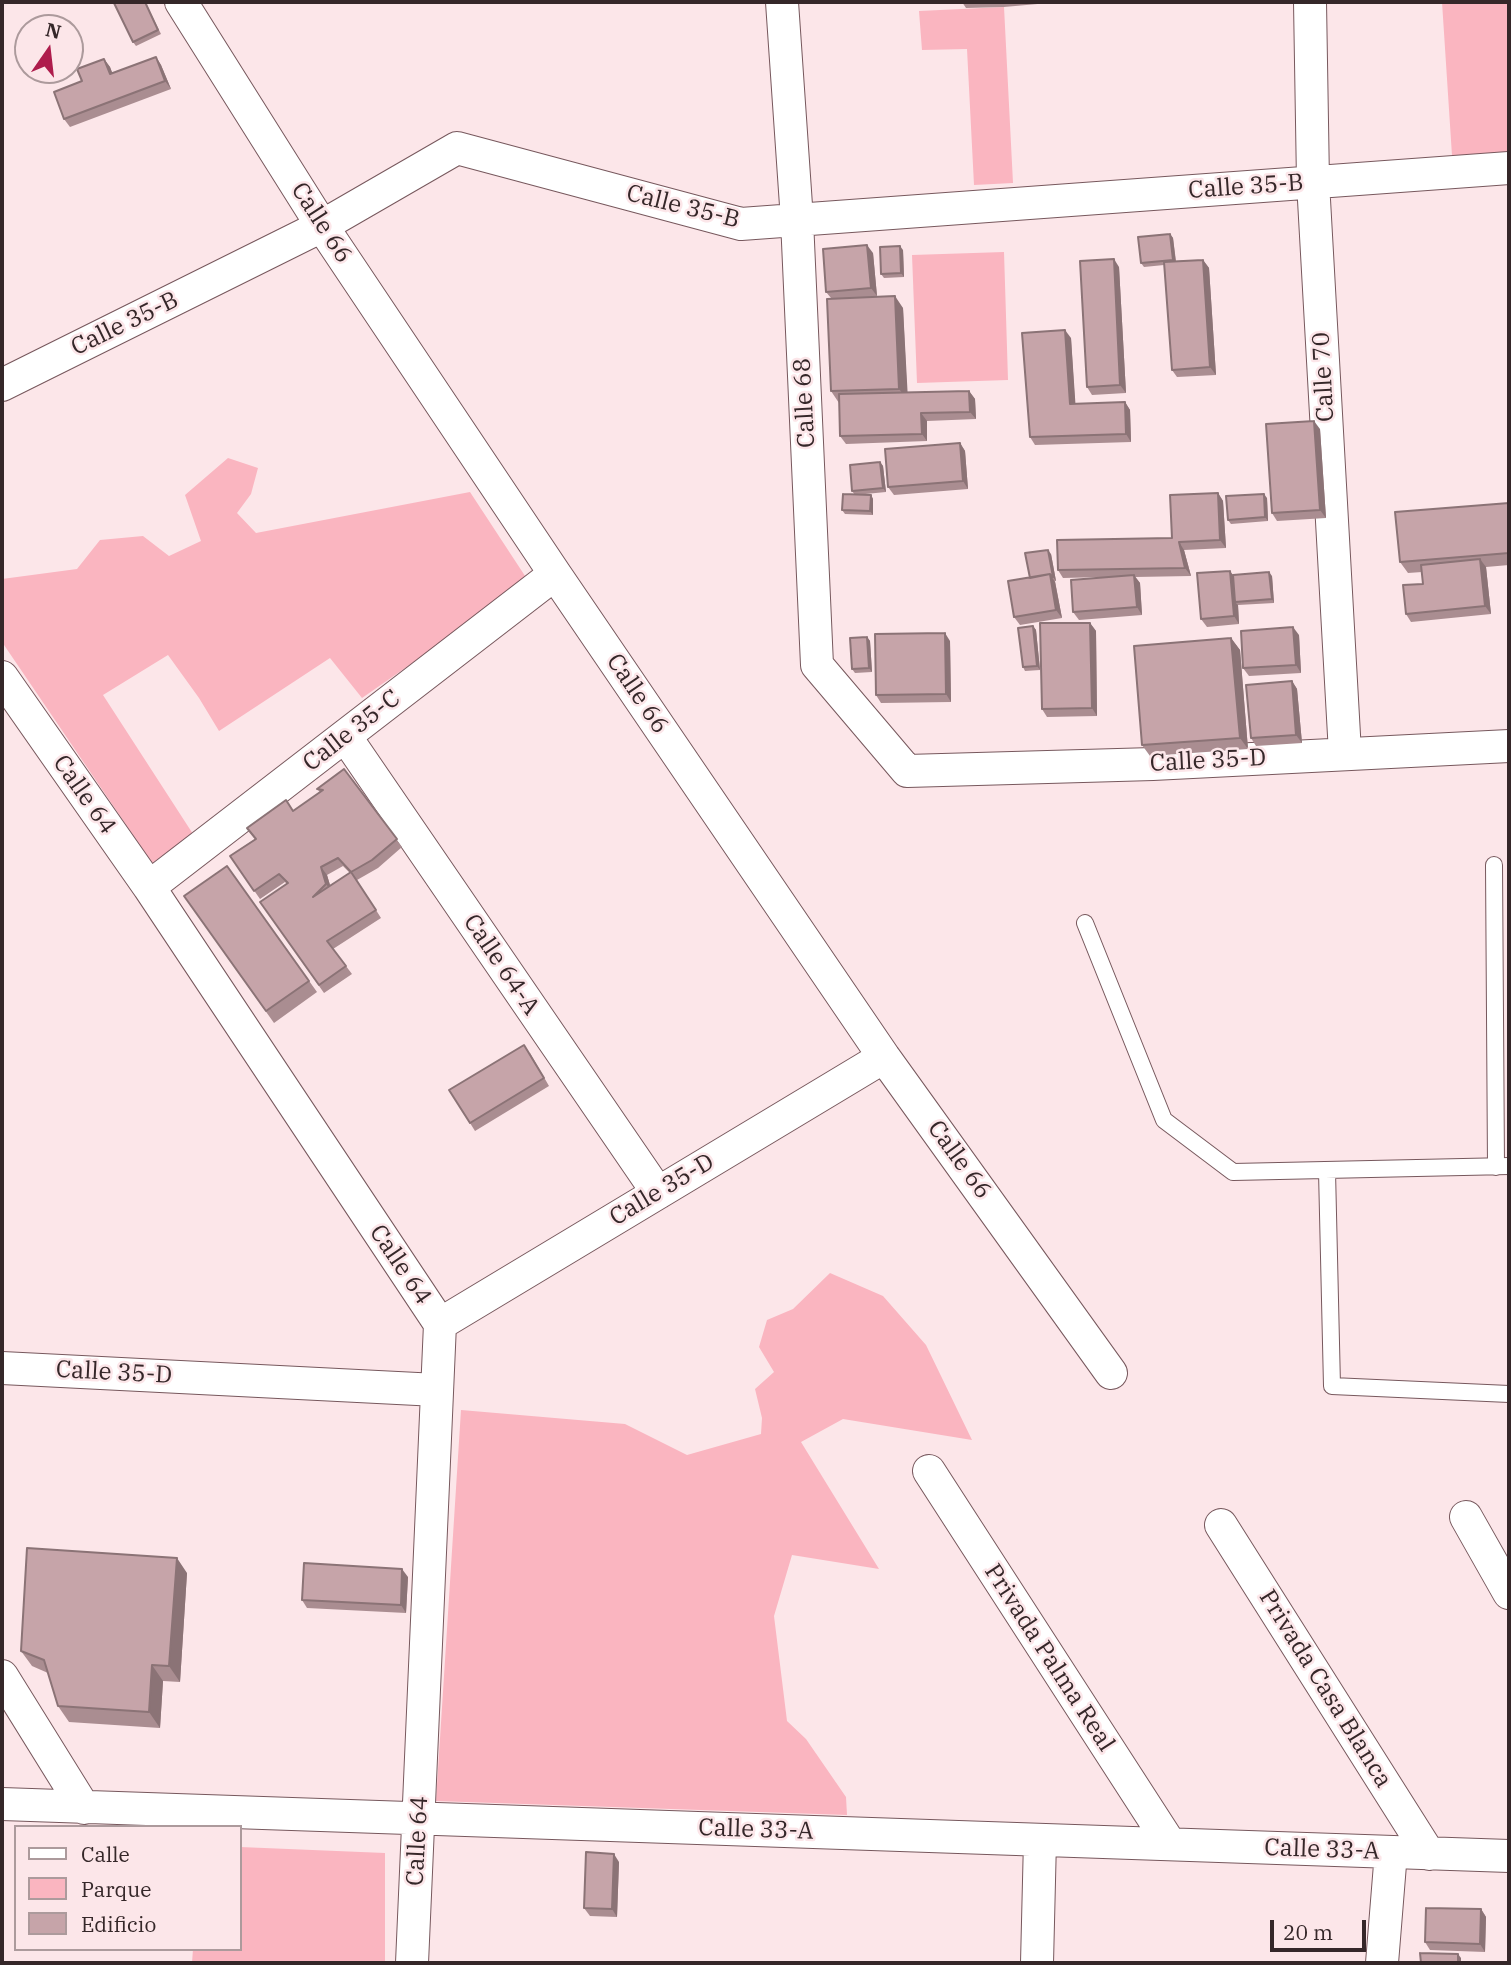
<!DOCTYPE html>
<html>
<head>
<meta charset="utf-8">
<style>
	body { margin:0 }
	#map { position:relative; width:1511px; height:1965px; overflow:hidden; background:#fce6e9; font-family:"IBM Plex Serif",serif }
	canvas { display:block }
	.frame { position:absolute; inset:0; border:4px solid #352729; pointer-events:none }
	.legend { position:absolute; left:14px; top:1825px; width:228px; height:126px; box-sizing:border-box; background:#fce6e9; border:2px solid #ac9a9c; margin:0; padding:9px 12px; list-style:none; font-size:21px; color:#352729 }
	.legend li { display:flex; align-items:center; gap:14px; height:35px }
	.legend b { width:35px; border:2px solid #ac9a9c }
	.north { position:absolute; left:14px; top:14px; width:70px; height:70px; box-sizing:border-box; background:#fce6e9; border:2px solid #ac9a9c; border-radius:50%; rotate:14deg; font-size:19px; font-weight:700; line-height:28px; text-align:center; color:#352729 }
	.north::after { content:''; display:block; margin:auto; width:24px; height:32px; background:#ae1c4c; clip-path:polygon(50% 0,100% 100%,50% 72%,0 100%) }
	.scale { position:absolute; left:1270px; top:1920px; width:96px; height:32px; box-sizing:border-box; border:4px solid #352729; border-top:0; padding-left:9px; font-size:21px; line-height:24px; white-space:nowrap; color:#352729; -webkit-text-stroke:5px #fce6e9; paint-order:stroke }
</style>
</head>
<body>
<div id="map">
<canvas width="1511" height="1965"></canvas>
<div class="frame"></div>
<ul class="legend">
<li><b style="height:9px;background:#fff"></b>Calle</li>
<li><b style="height:19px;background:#fab5c0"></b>Parque</li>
<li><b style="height:19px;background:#c6a4a9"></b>Edificio</li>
</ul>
<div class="north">N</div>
<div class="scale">20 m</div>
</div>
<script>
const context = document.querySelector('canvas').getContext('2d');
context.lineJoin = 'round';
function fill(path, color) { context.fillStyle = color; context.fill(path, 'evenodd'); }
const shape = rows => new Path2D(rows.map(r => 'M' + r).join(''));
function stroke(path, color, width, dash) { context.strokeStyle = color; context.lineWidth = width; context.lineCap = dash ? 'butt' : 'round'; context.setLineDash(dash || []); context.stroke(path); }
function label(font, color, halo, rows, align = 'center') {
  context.font = font + ' "IBM Plex Serif",serif'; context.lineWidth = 5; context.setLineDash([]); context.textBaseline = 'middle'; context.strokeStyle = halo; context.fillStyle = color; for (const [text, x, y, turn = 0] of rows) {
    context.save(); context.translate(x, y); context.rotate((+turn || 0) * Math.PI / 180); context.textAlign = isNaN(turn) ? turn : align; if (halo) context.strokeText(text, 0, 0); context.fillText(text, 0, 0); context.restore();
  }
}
const green = shape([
	[1442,2,1509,2,1509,168,1453,171],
	[1004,7,1013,183,974,185,967,49,922,50,919,11],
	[1004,252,1008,380,917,383,912,255],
	[228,458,258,468,251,494,237,513,256,533,470,492,529,582,362,698,330,658,219,731,199,698,168,655,103,695,193,834,152,863,2,642,2,579,77,569,100,540,143,536,169,556,201,541,185,495],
	[830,1273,883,1296,926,1345,972,1440,843,1419,801,1442,879,1569,792,1555,774,1616,787,1721,806,1739,846,1797,847,1815,436,1801,461,1410,625,1424,687,1455,761,1434,762,1418,755,1389,774,1372,759,1347,767,1320,793,1309],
	[240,1847,385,1853,385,1963,192,1963,193,1949,240,1949]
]);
const lane = shape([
	[1494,865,1496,1167],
	[1085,923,1164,1120,1233,1172,1509,1166],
	[1327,1171,1332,1386,1509,1394]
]);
const street = shape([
	[181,2,322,226,555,574,884,1057,1111,1373],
	[782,2,797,220,817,665,907,771,1153,764,1509,746],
	[1310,2,1313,182,1345,753],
	[2,385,322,226,457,148,741,224,1509,168],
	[2,677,149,887,440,1324,412,1963],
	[345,736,658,1193],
	[149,887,555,574],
	[440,1324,884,1057],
	[2,1368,437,1390],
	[929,1471,1170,1844],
	[1466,1517,1509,1593],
	[1221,1525,1429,1854],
	[2,1676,84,1808],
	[2,1804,1509,1856],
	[1037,1963,1040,1840],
	[1382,1963,1391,1852]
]);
const wall = shape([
	[145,2,161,34,136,46,133,42],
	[962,2,1060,2,1004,7,966,8],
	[156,57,161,65,171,89,70,127,64,119,82,81,104,59,110,67,112,73],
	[1170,234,1173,238,1176,261,1203,260,1209,268,1216,375,1177,377,1172,370,1164,265,1144,267,1141,263],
	[903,250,904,277,884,278,881,274],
	[873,253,877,296,903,308,907,393,969,391,975,399,976,419,927,421,927,441,846,444,840,436,839,403,831,391,831,298,826,292],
	[1119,267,1126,393,1092,395,1087,387],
	[1071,338,1075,404,1125,402,1130,410,1131,442,1035,445,1030,437],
	[1320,429,1326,518,1277,521,1272,513],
	[960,443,965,451,968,489,894,495,888,487],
	[880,462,883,466,886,492,855,495,871,495,873,499,873,515,845,514,842,510,855,495,852,491],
	[1218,493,1223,501,1226,548,1184,550,1191,576,1135,577,1140,583,1142,615,1079,620,1073,612,1103,577,1063,578,1058,570,1172,538],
	[1267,498,1268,521,1231,524,1228,520],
	[1509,503,1509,565,1486,567,1491,614,1411,622,1406,614,1423,584,1422,572,1408,573,1400,562],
	[1051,554,1056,581,1055,581,1062,618,1020,625,1014,617,1030,578],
	[1233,575,1272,576,1274,603,1238,605,1239,624,1207,627,1201,619],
	[1090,623,1096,631,1097,716,1047,717,1042,709],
	[1033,626,1036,630,1040,670,1025,671,1023,667],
	[1299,635,1301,673,1249,676,1243,668],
	[867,637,870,641,872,672,855,673,852,669],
	[1231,638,1240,650,1248,749,1150,756,1142,745],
	[950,641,951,702,881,703,876,695],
	[1292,681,1297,689,1302,743,1256,746,1251,738],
	[344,769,402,847,378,868,357,880,381,918,333,949,352,974,324,993,260,902,287,884,285,882,260,899,230,856,255,839,247,828,293,811,320,792,317,789],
	[343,866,350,873,330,885,327,875],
	[227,866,317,992,274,1023,184,896],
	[530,1053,549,1086,475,1131,470,1123],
	[187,1573,180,1682,163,1681,160,1728,69,1722,58,1706,48,1673,32,1666,21,1651],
	[408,1577,406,1613,307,1608,302,1600],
	[619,1862,617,1917,590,1916,584,1908],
	[1481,1909,1486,1917,1485,1952,1430,1950,1425,1942]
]);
const shadedWall = shape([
	[156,57,161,65,171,89,165,81],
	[104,59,110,67,116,82,110,74],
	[1170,234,1173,238,1176,264,1173,260],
	[867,245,873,253,877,296,871,288],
	[900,246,903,250,904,277,901,273],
	[1114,259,1119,267,1126,393,1120,385],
	[1203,260,1209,268,1216,375,1210,367],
	[895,296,903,308,908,400,899,389],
	[1065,330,1071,338,1076,412,1070,404],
	[969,391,975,399,976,419,970,412],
	[1125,402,1130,410,1131,442,1126,434],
	[921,413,927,421,927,441,922,434],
	[1314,421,1320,429,1326,518,1320,510],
	[960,443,965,451,968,489,963,481],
	[880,462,883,466,886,492,883,488],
	[1218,493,1223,501,1226,548,1220,540],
	[1264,494,1267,498,1268,521,1265,517],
	[871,495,873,499,873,515,870,511],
	[1179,542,1184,550,1191,576,1185,568],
	[1048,550,1051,554,1056,581,1053,577],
	[1480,559,1486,567,1491,614,1485,606],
	[1230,571,1236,579,1235,602,1238,605,1239,624,1234,616],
	[1269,572,1272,576,1274,603,1272,599],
	[1050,574,1055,582,1062,618,1056,610],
	[1134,575,1140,583,1142,615,1137,607],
	[1090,623,1096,631,1097,716,1092,708],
	[1033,626,1036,630,1040,670,1037,666],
	[1293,627,1299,635,1301,673,1296,665],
	[945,633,950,641,951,702,946,694],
	[867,637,870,641,872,672,869,668],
	[1231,638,1240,650,1248,749,1240,738],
	[1292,681,1297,689,1302,743,1296,735],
	[321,867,327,875,332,892,326,884],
	[177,1558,187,1573,180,1682,169,1666],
	[402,1569,408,1577,406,1613,401,1605],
	[152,1665,163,1681,160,1728,149,1712],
	[614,1854,619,1862,617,1917,612,1909],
	[1481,1909,1486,1917,1485,1952,1480,1944],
	[1458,1954,1461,1958,1461,1963,1458,1963]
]);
const building = shape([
	[121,2,145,2,158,30,133,42,114,3,121,2],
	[156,57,165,81,64,119,54,92,82,81,77,69,104,59,110,74,156,57],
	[1170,234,1173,260,1141,263,1138,237,1170,234],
	[867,245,871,288,826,292,823,249,867,245],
	[900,246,901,273,881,274,880,247,900,246],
	[1114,259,1120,385,1087,387,1080,261,1114,259],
	[1203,260,1210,367,1172,370,1164,262,1203,260],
	[895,296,899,389,831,391,827,299,895,296],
	[1065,330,1070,404,1125,402,1126,434,1030,437,1022,333,1065,330],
	[969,391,970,412,921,413,922,434,840,436,839,394,969,391],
	[1314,421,1320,510,1272,513,1266,424,1314,421],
	[960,443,963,481,888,487,885,449,960,443],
	[880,462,883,488,852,491,850,465,880,462],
	[1218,493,1220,540,1179,542,1185,568,1058,570,1057,540,1172,538,1170,495,1218,493],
	[843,494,871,495,870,511,842,510,843,494],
	[1264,494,1265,517,1228,520,1226,496,1264,494],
	[1509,503,1509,553,1400,562,1395,512,1509,503],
	[1048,550,1053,577,1052,577,1050,574,1030,578,1025,553,1048,550],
	[1480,559,1485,606,1406,614,1403,585,1423,584,1421,565,1480,559],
	[1230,571,1234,616,1201,619,1197,573,1230,571],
	[1269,572,1272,599,1235,602,1233,575,1269,572],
	[1050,574,1056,610,1014,617,1008,581,1050,574],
	[1134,575,1137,607,1073,612,1071,580,1134,575],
	[1040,623,1090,623,1092,708,1042,709,1040,623],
	[1033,626,1037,666,1023,667,1018,628,1033,626],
	[1293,627,1296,665,1243,668,1241,631,1293,627],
	[945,633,946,694,876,695,875,634,945,633],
	[867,637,869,668,852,669,850,638,867,637],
	[1231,638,1240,738,1142,745,1134,646,1231,638],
	[1292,681,1296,735,1251,738,1246,685,1292,681],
	[344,769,397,839,372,860,351,872,338,858,321,867,326,884,313,897,351,872,376,910,327,941,346,966,319,985,260,902,288,883,279,874,254,891,230,856,256,839,247,828,286,800,293,811,323,790,317,789,344,769],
	[227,866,309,981,266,1011,184,896,227,866],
	[524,1045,544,1078,470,1123,449,1090,524,1045],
	[27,1548,177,1558,169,1666,152,1665,149,1712,58,1706,44,1660,21,1651,27,1548],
	[304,1563,402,1569,401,1605,302,1600,304,1563],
	[586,1852,614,1854,612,1909,584,1908,586,1852],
	[1426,1908,1481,1909,1480,1944,1425,1942,1426,1908],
	[1420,1953,1458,1954,1458,1963,1421,1963,1420,1953]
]);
const streetNames = [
	["Calle 35-B",1246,187,-4],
	["Calle 35-B",683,207,14],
	["Calle 66",321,223,57],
	["Calle 35-B",125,324,-26],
	["Calle 70",1324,377,-93],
	["Calle 68",805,403,-93],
	["Calle 66",637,694,56],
	["Calle 35-C",352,731,-38],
	["Calle 35-D",1208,761,-3],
	["Calle 64",84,795,55],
	["Calle 64-A",501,965,56],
	["Calle 66",959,1160,54],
	["Calle 35-D",662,1190,-31],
	["Calle 64",400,1265,56],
	["Calle 35-D",114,1373,3],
	["Privada Palma Real",1049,1658,57],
	["Privada Casa Blanca",1325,1689,58],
	["Calle 33-A",756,1830,2],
	["Calle 64",418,1841,-87],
	["Calle 33-A",1322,1850,2]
];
fill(green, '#fab5c0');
stroke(lane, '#77585d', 18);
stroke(street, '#77585d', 34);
stroke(lane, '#fff', 16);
stroke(street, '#fff', 32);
fill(wall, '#aa8d91');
fill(shadedWall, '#8b7376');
fill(building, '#c6a4a9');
stroke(building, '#8b7376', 2);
label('24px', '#352729', '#fce6e9', streetNames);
</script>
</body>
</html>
